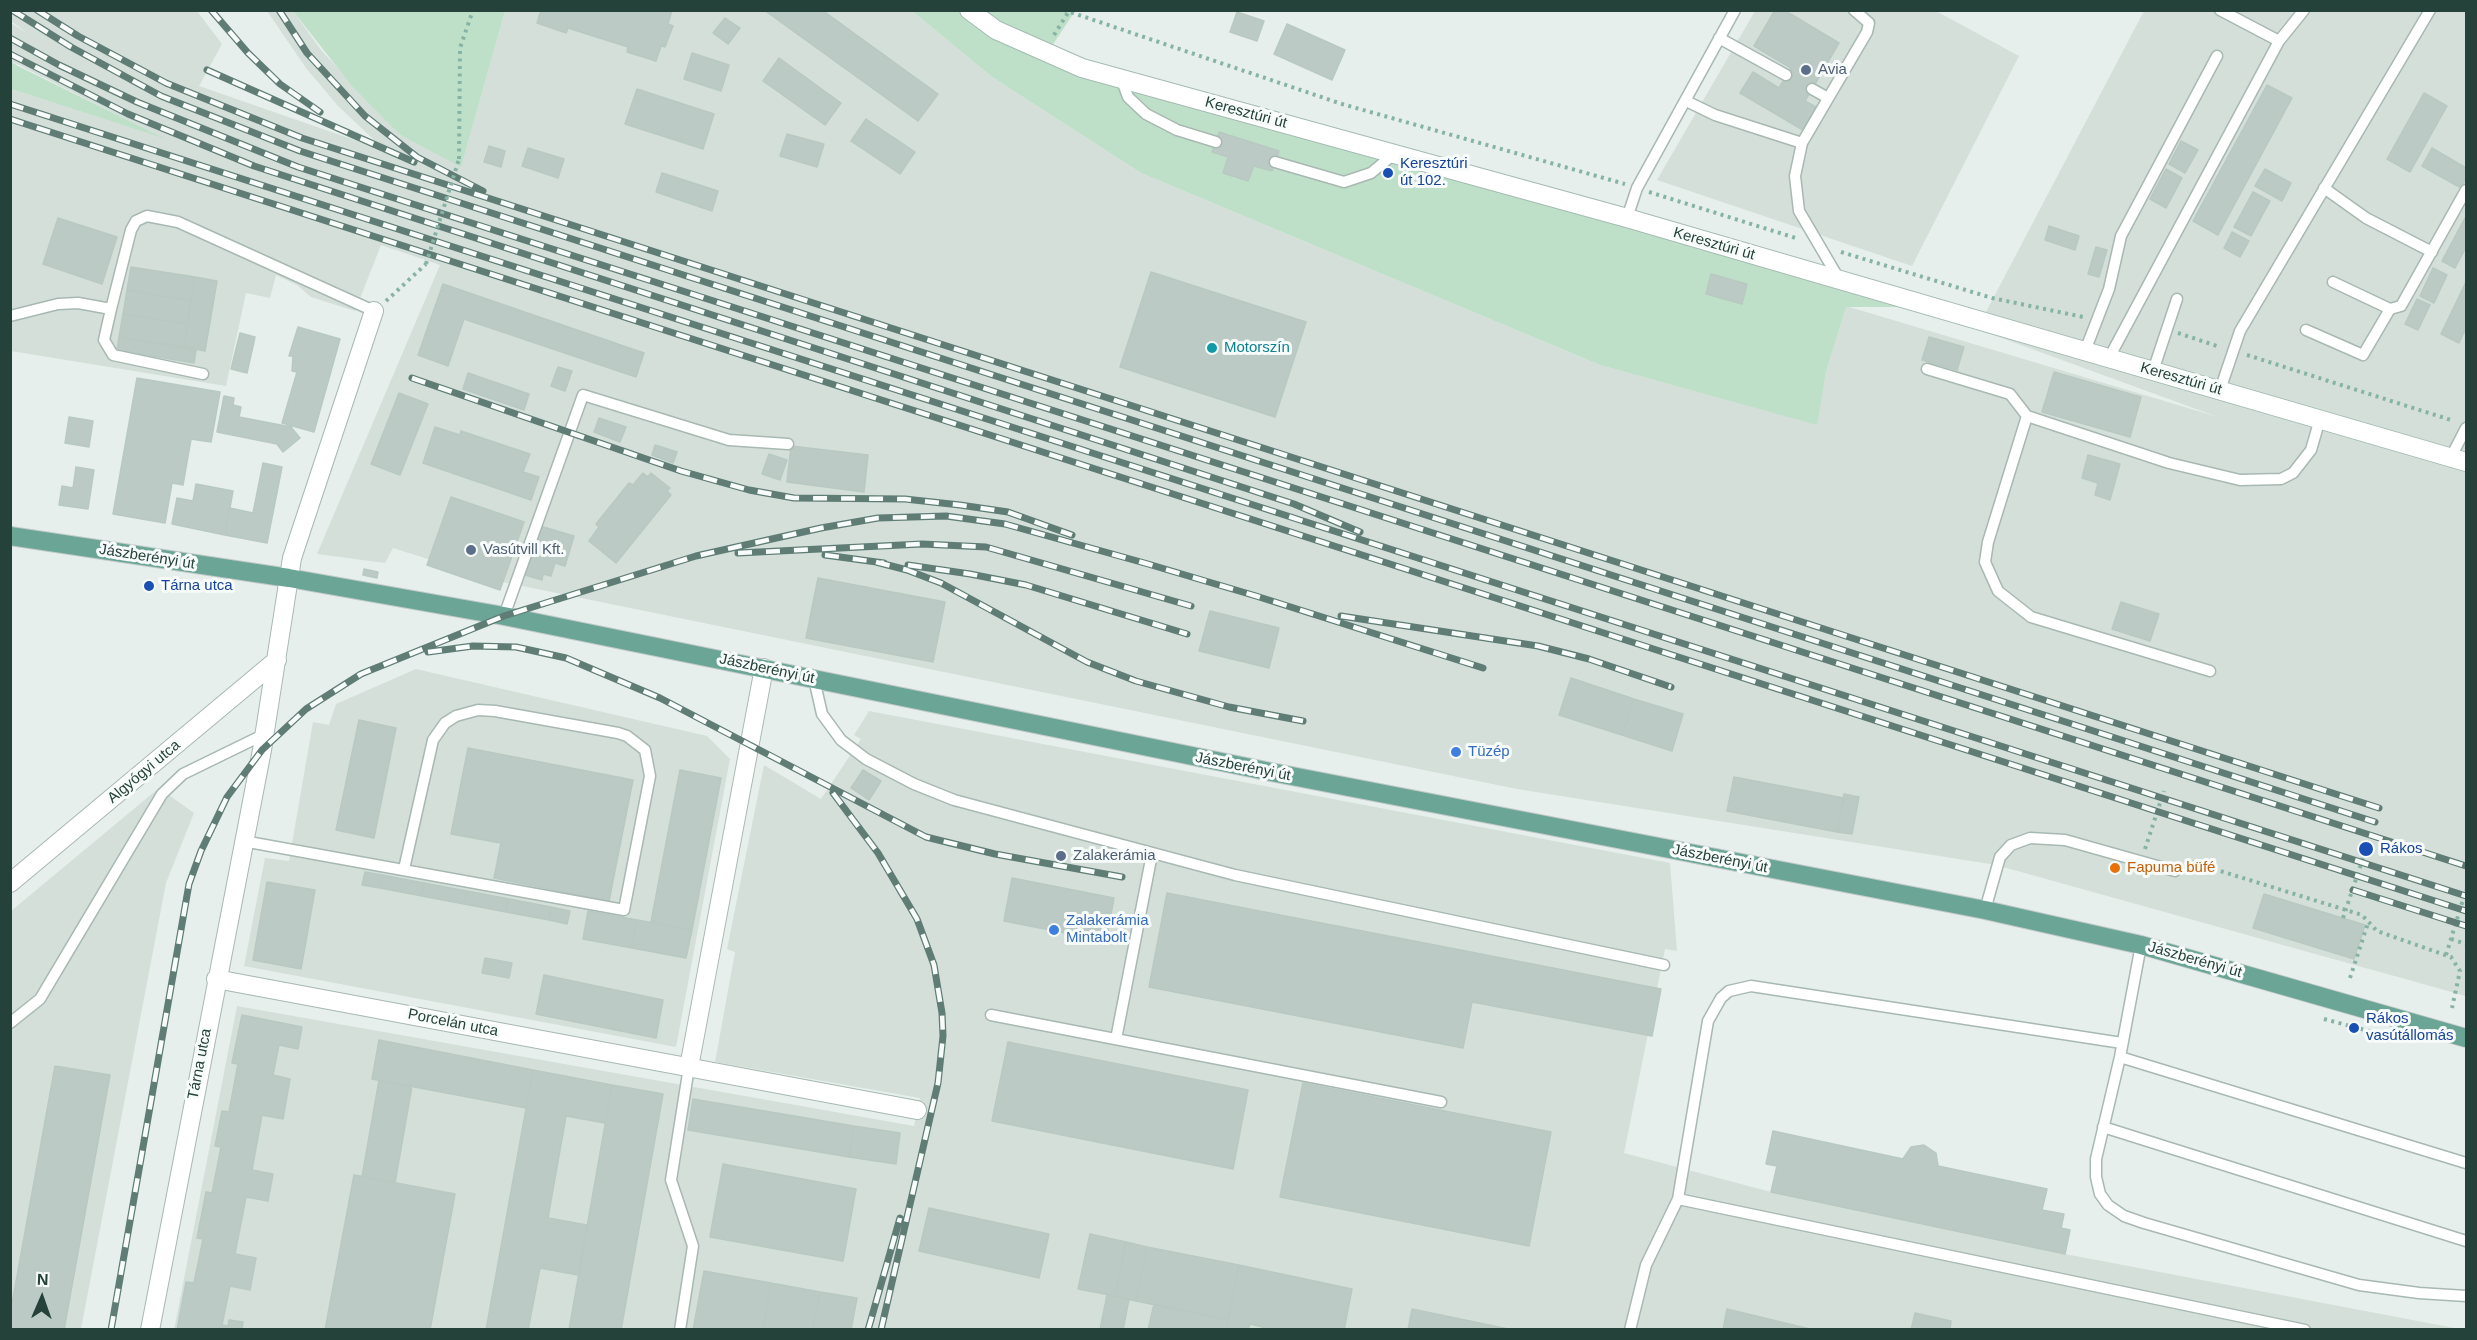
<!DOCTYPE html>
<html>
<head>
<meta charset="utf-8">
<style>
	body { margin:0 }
	#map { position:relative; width:2477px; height:1340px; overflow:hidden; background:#e6efeb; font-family:Helvetica,sans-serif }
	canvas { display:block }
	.frame { position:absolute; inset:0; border:12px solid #24423a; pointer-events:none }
	.north { position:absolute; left:12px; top:1268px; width:60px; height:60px; -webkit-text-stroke:4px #f7fbf9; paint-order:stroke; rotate:2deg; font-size:16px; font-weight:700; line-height:24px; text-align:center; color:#24423a }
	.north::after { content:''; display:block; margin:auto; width:21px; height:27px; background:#24423a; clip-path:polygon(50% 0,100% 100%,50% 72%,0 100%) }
</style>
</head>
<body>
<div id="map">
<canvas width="2477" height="1340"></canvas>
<div class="frame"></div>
<div class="north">N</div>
</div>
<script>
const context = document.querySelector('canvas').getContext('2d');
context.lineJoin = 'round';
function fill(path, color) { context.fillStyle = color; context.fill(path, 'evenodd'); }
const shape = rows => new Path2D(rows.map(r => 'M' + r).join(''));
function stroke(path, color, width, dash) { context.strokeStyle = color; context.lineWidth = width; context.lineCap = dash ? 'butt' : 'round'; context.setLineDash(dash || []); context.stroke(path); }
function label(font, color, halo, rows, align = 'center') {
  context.font = font + ' Helvetica,sans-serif'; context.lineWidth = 6; context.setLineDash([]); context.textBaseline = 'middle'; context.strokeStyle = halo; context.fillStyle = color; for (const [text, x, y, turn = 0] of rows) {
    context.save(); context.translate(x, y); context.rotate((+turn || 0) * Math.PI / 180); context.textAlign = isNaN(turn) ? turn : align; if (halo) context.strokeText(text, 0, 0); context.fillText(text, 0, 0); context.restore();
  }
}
const built = shape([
	[11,11,197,11,222,44,199,86,386,151,338,106,306,68,267,11,293,11,321,50,400,135,461,166,505,11,912,11,992,77,1141,173,1600,365,1816,424,1826,372,1846,306,2218,417,1977,329,2144,11,2466,11,2466,996,1996,865,1517,789,498,581,393,548,385,563,317,554,440,265,381,245,355,311,311,297,297,285,276,275,270,298,246,293,226,386,11,351,11,89,161,137,11,61,11,23,27,33,11,21],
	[1755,11,1936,11,2019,56,1912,266,1657,180],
	[416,669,707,736,730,759,676,1047,244,966,265,858,289,861,313,722,329,725,336,704],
	[869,711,1670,863,1677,951,1665,949,1624,1153,1771,1192,1777,1166,1766,1164,1773,1131,1902,1159,1911,1147,1924,1145,1936,1153,1939,1166,2047,1189,2042,1210,2064,1214,2062,1228,2065,1254,2460,1329,174,1330,237,1006,914,1126,920,1098,715,1062,735,952,727,949,764,765,821,799,861,739,854,735],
	[159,788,194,813,166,883,81,1329,11,1330,11,911]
]);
const green = shape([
	[293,11,505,11,461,167,400,135,352,86],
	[912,11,1075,11,1050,49,1328,127,1902,307,1846,307,1826,372,1817,425,1600,365,1141,173,992,77],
	[10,61,18,66,166,139,11,89]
]);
const building = shape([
	[541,10,672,10,668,24,673,26,665,47,661,46,656,61,627,52,628,47,568,28,566,33,537,23,541,10],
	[764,10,822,10,938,94,918,121,764,10],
	[1775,10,1784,10,1839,43,1805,101,1816,107,1803,130,1740,93,1753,72,1779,88,1791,68,1754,46,1775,10],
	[1237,12,1264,21,1257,41,1230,32,1237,12],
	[725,18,740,28,728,44,713,33,725,18],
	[1287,24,1345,50,1332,80,1274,54,1287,24],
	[692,53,729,65,721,91,684,79,692,53],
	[779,58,841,103,825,125,763,81,779,58],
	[2267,85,2292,98,2218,235,2193,221,2267,85],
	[637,89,714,114,703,149,625,124,637,89],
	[2424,93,2447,106,2410,172,2387,159,2424,93],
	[866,119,915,152,900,174,851,141,866,119],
	[1219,132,1279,151,1272,171,1254,166,1248,181,1223,173,1228,157,1212,152,1219,132],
	[787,134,824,144,817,167,780,156,787,134],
	[2181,141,2198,150,2185,173,2169,164,2181,141],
	[489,146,505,151,501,167,484,162,489,146],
	[528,148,564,159,558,178,522,166,528,148],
	[2432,148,2466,168,2466,178,2461,188,2422,166,2432,148],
	[2166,169,2182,178,2166,208,2150,199,2166,169],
	[2265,169,2291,183,2282,201,2255,186,2265,169],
	[662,173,718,191,712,211,656,192,662,173],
	[2253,192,2270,201,2251,236,2234,227,2253,192],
	[2466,216,2466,247,2455,268,2442,261,2466,216],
	[58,218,117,237,102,284,43,264,58,218],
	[2049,226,2079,236,2075,250,2045,240,2049,226],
	[2232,232,2249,241,2240,257,2224,248,2232,232],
	[2096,247,2107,250,2099,277,2088,274,2096,247],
	[131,267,195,277,191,301,127,290,131,267],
	[2433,268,2447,275,2434,303,2420,296,2433,268],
	[1151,272,1306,322,1275,417,1120,367,1151,272],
	[1711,274,1747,284,1742,304,1706,294,1711,274],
	[195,277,217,281,205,351,184,347,195,277],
	[2466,282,2466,328,2459,343,2441,334,2466,282],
	[443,284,644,353,636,377,464,319,448,366,418,355,443,284],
	[127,290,191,301,187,324,123,314,127,290],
	[2417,299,2430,305,2418,330,2405,324,2417,299],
	[123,314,187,324,184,347,119,337,123,314],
	[298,327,340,339,314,432,282,423,297,372,292,371,293,356,289,356,298,327],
	[240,333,255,337,247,373,231,369,240,333],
	[119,337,196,350,194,363,117,350,119,337],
	[1929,337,1964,347,1957,370,1922,360,1929,337],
	[558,367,572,371,565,391,551,386,558,367],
	[2054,372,2141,397,2130,437,2042,412,2054,372],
	[468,373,529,394,524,410,463,389,468,373],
	[137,378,220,392,211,442,191,439,183,485,172,483,165,523,113,514,137,378],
	[399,393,428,404,400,475,371,464,399,393],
	[224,396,234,398,233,405,241,407,239,417,291,427,300,438,283,452,277,444,217,432,224,396],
	[69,417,93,421,89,447,65,443,69,417],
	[599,418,626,427,620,442,594,432,599,418],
	[435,427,460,435,461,431,530,454,523,472,539,477,531,500,423,463,435,427],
	[655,445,677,452,673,463,652,455,655,445],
	[791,446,868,455,864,492,787,482,791,446],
	[769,454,787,460,780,480,762,474,769,454],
	[2088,455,2120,464,2110,500,2095,495,2098,483,2082,478,2088,455],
	[263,463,282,467,267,543,225,535,230,508,253,513,263,463],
	[76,467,94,470,88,509,59,505,62,486,73,488,76,467],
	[643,473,648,477,651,473,670,488,667,491,671,495,616,563,589,541,599,527,596,524,629,483,633,485,643,473],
	[196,484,233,491,225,535,172,524,177,498,193,501,196,484],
	[451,497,524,522,500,590,427,565,451,497],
	[540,526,574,536,565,566,555,563,551,576,543,574,542,580,525,575,540,526],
	[364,569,378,572,377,578,363,575,364,569],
	[818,578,945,602,933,662,806,638,818,578],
	[2121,602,2159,614,2150,641,2112,629,2121,602],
	[1210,611,1279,628,1269,668,1199,651,1210,611],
	[1571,678,1634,699,1622,735,1559,715,1571,678],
	[1634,699,1683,714,1672,751,1622,735,1634,699],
	[359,720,396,728,374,838,336,830,359,720],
	[468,748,633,780,609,901,494,878,501,843,451,834,468,748],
	[680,770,721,778,692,930,651,922,680,770],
	[863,770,881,781,869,800,851,788,863,770],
	[1734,777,1844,798,1837,832,1727,811,1734,777],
	[1844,794,1859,797,1852,834,1837,832,1844,794],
	[365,872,382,875,380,888,362,885,365,872],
	[382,875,424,883,422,896,380,888,382,875],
	[1012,878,1114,898,1106,941,1004,921,1012,878],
	[267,882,315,890,301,969,253,960,267,882],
	[424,883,467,891,464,904,422,896,424,883],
	[467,891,509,899,506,912,464,904,467,891],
	[1167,893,1661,989,1652,1036,1472,1002,1463,1048,1149,987,1167,893],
	[2264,894,2365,925,2354,959,2253,928,2264,894],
	[509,899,551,907,549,920,506,912,509,899],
	[551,907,570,911,567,924,549,920,551,907],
	[588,911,637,920,632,948,583,939,588,911],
	[637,920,692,930,686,958,632,948,637,920],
	[485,958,512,963,509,978,482,973,485,958],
	[544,975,663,1000,656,1038,536,1014,544,975],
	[242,1015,302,1027,298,1049,279,1045,273,1075,290,1079,283,1119,262,1115,252,1170,273,1174,268,1201,246,1197,235,1254,256,1258,250,1290,230,1286,222,1325,228,1326,229,1320,243,1322,242,1330,177,1330,186,1282,194,1283,203,1239,197,1238,206,1192,212,1193,221,1147,215,1146,222,1111,229,1112,238,1064,232,1063,242,1015],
	[379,1040,533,1070,526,1108,372,1079,379,1040],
	[1008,1042,1248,1090,1233,1169,992,1121,1008,1042],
	[55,1066,110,1075,64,1330,10,1330,10,1315,55,1066],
	[533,1070,612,1085,605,1123,566,1116,548,1218,587,1225,578,1275,540,1268,528,1330,486,1330,533,1070],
	[379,1080,412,1086,395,1183,362,1177,379,1080],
	[1303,1083,1551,1132,1529,1246,1280,1197,1303,1083],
	[612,1085,663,1094,621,1330,569,1330,612,1085],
	[693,1099,854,1126,849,1157,688,1130,693,1099],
	[854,1126,900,1133,896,1164,849,1157,854,1126],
	[1773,1131,1903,1159,1911,1147,1924,1145,1936,1153,1938,1166,2047,1189,2042,1210,2064,1214,2061,1228,2070,1230,2065,1254,1771,1192,1777,1166,1766,1164,1773,1131],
	[723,1164,856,1189,843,1261,710,1237,723,1164],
	[354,1175,455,1194,430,1330,325,1330,354,1175],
	[929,1208,1049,1234,1039,1278,919,1251,929,1208],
	[1090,1234,1126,1242,1115,1296,1078,1289,1090,1234],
	[1126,1242,1147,1247,1136,1301,1115,1296,1126,1242],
	[1147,1247,1239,1265,1228,1320,1136,1301,1147,1247],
	[1239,1265,1352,1289,1344,1330,1275,1330,1250,1324,1248,1330,1226,1330,1239,1265],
	[704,1271,771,1283,763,1330,693,1330,704,1271],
	[771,1283,820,1292,813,1330,763,1330,771,1283],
	[820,1292,857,1298,851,1330,813,1330,820,1292],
	[1107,1295,1129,1299,1123,1330,1100,1330,1107,1295],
	[1154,1304,1228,1320,1226,1330,1148,1330,1154,1304],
	[1412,1309,1513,1330,1408,1330,1412,1309],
	[1727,1309,1814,1330,1723,1330,1727,1309],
	[1915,1313,1951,1321,1950,1330,1911,1330,1915,1313]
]);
const path = shape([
	[1064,10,1342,104,1625,184],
	[1054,35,1069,11],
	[459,159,460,48,473,10],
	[1649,192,1799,239],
	[1841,252,1992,298,2083,317],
	[386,301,426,264],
	[2178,333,2220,347],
	[2247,355,2454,421],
	[2145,849,2164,791],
	[2185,860,2362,915,2377,931,2451,957,2460,971,2452,1008],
	[2343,918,2364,855],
	[2451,939,2466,944],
	[2446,955,2466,890],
	[2350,978,2368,923],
	[2324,1019,2380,1034]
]);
const service = shape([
	[2220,10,2279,41],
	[1719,38,1786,75],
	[1121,78,1128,97,1146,114,1177,130,1216,142],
	[1812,89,1828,98],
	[1686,101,1715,115,1802,143],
	[1275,162,1344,182,1371,173,1394,154],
	[2324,188,2366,218,2432,252],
	[1627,218,1637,188,1735,10],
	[1839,279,1799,211,1795,176,1802,143,1867,32,1869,23,1854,10],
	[2333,282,2390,309,2401,306,2466,190],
	[111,309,104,340,113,355,203,374],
	[10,316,58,304,78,303,111,309,131,230,136,221,147,216,178,222,374,311],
	[2306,330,2363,355,2390,309],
	[2085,351,2109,289,2121,236,2217,56],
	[2109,358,2279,41,2304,10],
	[1927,369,2010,394,2027,416,2169,463,2240,480,2281,479,2293,473,2311,450,2320,419],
	[2153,371,2177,299],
	[2220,390,2240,331,2430,10],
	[2027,416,1988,542,1985,562,1998,591,2031,617,2210,671],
	[2451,457,2466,428],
	[504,616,583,395,729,440,788,444],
	[814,679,822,714,841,740,866,759,914,784,954,800,1235,875,1664,965],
	[243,841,624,910,650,776,645,750,627,736,618,733,495,711,478,710,456,716,445,723,433,740,404,869],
	[1985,910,2000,857,2011,845,2030,838,2065,840,2175,871],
	[2141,945,2120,1057,2096,1159,2096,1177,2100,1194,2108,1205,2124,1216,2144,1223,2359,1285,2419,1293,2466,1296],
	[991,1015,1441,1102],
	[10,1023,40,999,162,794,183,774,265,734],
	[1116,1039,1152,854],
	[2120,1057,2466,1163],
	[2103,1127,2466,1241],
	[1678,1199,2305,1330],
	[680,1330,693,1246,671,1180,689,1067],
	[1630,1330,1646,1265,1678,1199,1708,1021,1721,998,1729,991,1751,986,2122,1043]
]);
const minor = shape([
	[10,883,277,660],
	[216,979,917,1110],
	[689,1067,764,668],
	[150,1330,262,750,292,558,374,311]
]);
const secondary = shape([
	[969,10,996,30,1082,68,1627,218,2466,462]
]);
const primary = shape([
	[10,536,289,578,504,616,1271,772,1985,910,2141,945,2466,1038]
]);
const rail = shape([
	[12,10,71,47,161,96,300,151,2375,822],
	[37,10,78,36,166,83,302,138,2379,808],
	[211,10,248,53,280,84,320,112],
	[279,10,307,53,365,116,417,157,483,191],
	[10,38,59,65,137,102,298,167,2466,866],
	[10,54,128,114,254,166,1294,504,1360,532],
	[207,70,414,162],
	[10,104,2466,896],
	[10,119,2466,911],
	[412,378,681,471,749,490,794,498,905,499,960,505,1008,512,1072,535],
	[738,553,922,544,986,547,1191,606],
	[825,555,884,563],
	[876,562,907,570,941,583,1087,662,1136,681,1229,707,1303,721],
	[908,565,970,574,1026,585,1187,634],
	[1341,616,1538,646,1589,659,1671,687],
	[428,652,473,646,516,647,566,658,660,698,926,837,995,854,1122,877],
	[833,793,878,853,917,919,934,965,942,1013,943,1036,938,1083,881,1330],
	[2353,890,2466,926],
	[111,1330,189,884,201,851,227,797,262,750,306,709,361,674,504,616,696,556,821,528,878,518,946,516,1005,524,1148,564,1256,596,1483,668],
	[868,1330,900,1218]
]);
const pathBridge = shape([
	[426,264,459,159]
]);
const markers = [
	[1806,70,6,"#5c6f8a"],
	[1388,173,6,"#1a4fb4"],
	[1212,348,6,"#0f9aa8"],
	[471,550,6,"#5c6f8a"],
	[149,586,6,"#1a4fb4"],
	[1456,752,6,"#3f7fe0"],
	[2366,849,8,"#1a4fb4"],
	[1061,856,6,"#5c6f8a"],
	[2115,868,6,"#e8710a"],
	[1054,930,6,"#3f7fe0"],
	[2354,1028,6,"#1a4fb4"]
];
const serviceNames = [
	["Avia",1818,70],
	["Vasútvill Kft.",483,550],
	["Zalakerámia",1073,856]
];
const streetNames = [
	["Keresztúri út",1246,113,15],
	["Keresztúri út",1714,244,16],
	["Keresztúri út",2181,379,16],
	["Jászberényi út",147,557,9],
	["Jászberényi út",767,669,12],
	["Jászberényi út",1243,767,11],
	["Algyógyi utca",144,772,-40],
	["Jászberényi út",1720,859,11],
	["Jászberényi út",2195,960,16],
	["Porcelán utca",453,1023,11],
	["Tárna utca",200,1064,-79]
];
const transitNames = [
	["Keresztúri",1400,164],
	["út 102.",1400,181],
	["Tárna utca",161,586],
	["Rákos",2380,849],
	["Rákos",2366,1019],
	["vasútállomás",2366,1036]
];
const cultureNames = [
	["Motorszín",1224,348]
];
const shopNames = [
	["Tüzép",1468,752],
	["Zalakerámia",1066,921],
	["Mintabolt",1066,938]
];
const foodNames = [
	["Fapuma büfé",2127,868]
];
fill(built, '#d4dfda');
fill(green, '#bfe0c8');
fill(building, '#bbcac4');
stroke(building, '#b8c9c2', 1.5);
stroke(service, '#a8b8b2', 13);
stroke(minor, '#a8b8b2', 20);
stroke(secondary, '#a4bbb3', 20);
stroke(primary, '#c2cac8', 20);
stroke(path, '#86b3a5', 4, [3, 4.5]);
stroke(service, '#fff', 10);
stroke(minor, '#fff', 18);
stroke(secondary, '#fff', 18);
stroke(primary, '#6aa596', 18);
stroke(rail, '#5f7d75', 7);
stroke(rail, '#f7fbf9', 4.5, [14]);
stroke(pathBridge, '#86b3a5', 4, [3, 4.5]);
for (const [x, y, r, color] of markers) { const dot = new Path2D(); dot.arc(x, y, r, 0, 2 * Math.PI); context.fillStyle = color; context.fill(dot); stroke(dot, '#f7fbf9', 2); }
label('15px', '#4e5e75', '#f7fbf9', serviceNames, 'left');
label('15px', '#24423a', '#f7fbf9', streetNames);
label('15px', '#164399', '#f7fbf9', transitNames, 'left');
label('15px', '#0d838f', '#f7fbf9', cultureNames, 'left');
label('15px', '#366cbe', '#f7fbf9', shopNames, 'left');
label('15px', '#c56008', '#f7fbf9', foodNames, 'left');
</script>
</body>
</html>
